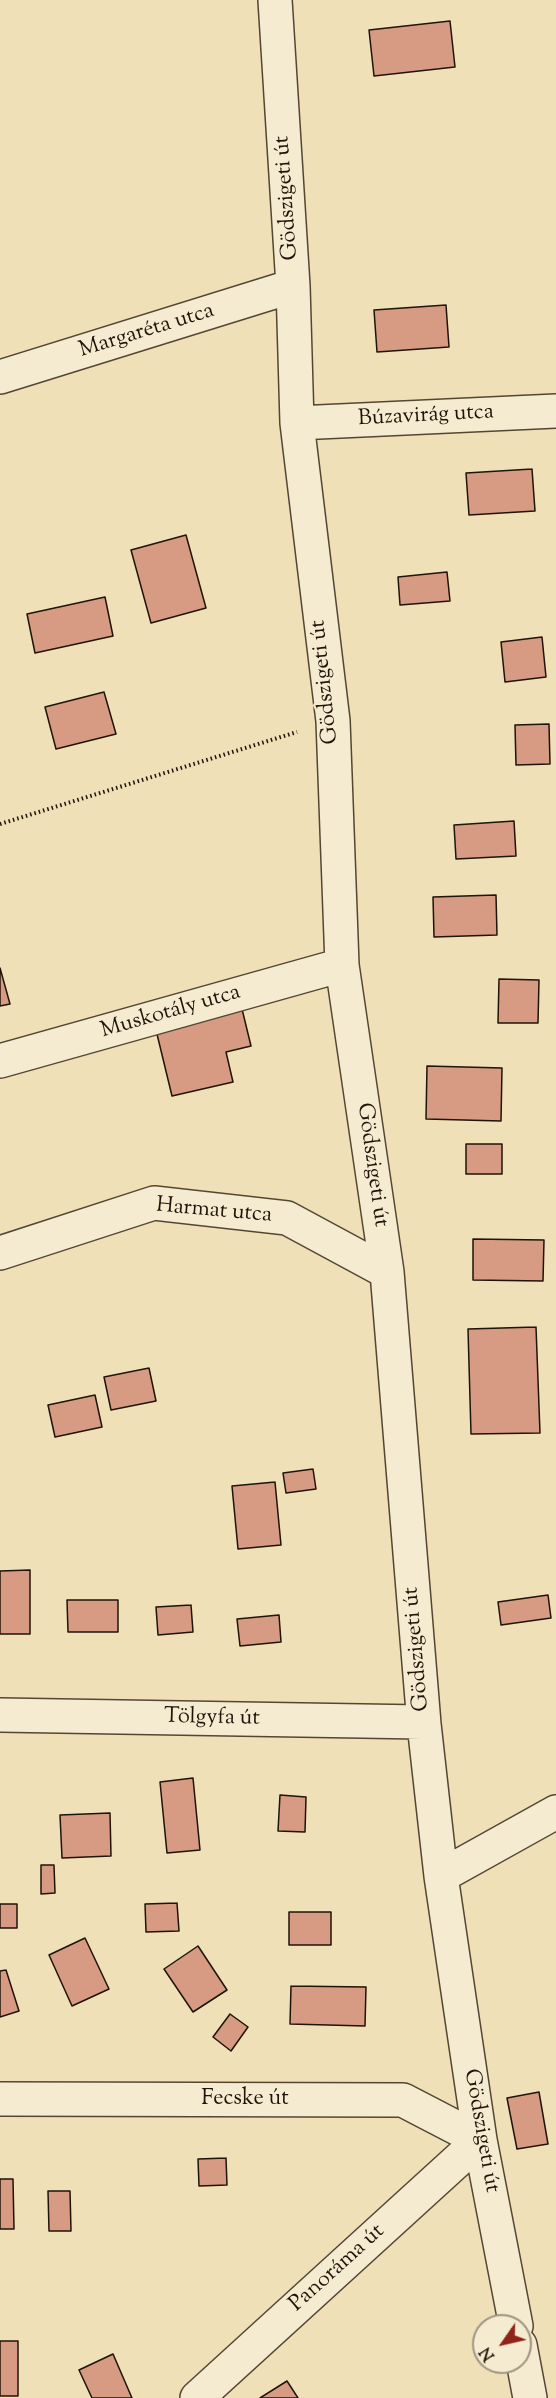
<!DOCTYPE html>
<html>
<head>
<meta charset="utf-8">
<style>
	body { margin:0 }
	#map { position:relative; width:556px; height:2398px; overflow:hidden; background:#efe0b8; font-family:"Sorts Mill Goudy",serif }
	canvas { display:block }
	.north { position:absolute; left:472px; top:2314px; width:60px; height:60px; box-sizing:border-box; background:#f5ebd1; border:2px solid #9f9581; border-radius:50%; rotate:236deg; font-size:16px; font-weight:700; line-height:24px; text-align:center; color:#1f1408 }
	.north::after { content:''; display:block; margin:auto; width:21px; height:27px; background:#8f2418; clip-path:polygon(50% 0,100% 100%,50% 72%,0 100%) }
</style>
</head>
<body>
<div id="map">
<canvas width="556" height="2398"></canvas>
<div class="north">N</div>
</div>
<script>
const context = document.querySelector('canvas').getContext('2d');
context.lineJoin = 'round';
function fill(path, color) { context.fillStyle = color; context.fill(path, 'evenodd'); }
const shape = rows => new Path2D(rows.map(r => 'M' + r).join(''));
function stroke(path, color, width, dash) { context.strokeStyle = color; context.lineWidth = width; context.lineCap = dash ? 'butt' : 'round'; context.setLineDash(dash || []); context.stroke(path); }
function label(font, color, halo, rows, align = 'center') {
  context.font = font + ' "Sorts Mill Goudy",serif'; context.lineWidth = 4.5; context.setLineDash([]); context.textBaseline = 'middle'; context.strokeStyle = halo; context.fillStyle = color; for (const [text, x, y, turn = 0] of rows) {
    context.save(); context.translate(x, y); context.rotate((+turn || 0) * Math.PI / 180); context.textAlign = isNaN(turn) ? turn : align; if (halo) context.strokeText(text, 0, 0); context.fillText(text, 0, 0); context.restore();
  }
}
const building = shape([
	[450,21,455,67,374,76,369,30,450,21],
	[446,305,449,347,377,352,374,310,446,305],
	[532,469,535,511,469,515,466,473,532,469],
	[186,535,206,608,151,623,131,550,186,535],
	[447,572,450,601,400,605,398,577,447,572],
	[105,597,113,636,35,653,27,614,105,597],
	[542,637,546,677,505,682,501,642,542,637],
	[104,692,116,734,56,749,45,707,104,692],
	[549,724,550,764,516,765,515,725,549,724],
	[514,821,516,856,456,859,454,825,514,821],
	[496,895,497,935,434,937,433,897,496,895],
	[0,968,10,1004,0,1006,0,968],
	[499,979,539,980,538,1023,498,1023,499,979],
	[242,1009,251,1046,226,1052,233,1082,172,1096,156,1030,242,1009],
	[427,1066,502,1068,501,1121,426,1119,427,1066],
	[466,1144,502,1144,502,1174,466,1174,466,1144],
	[473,1239,544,1240,543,1281,473,1280,473,1239],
	[536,1327,540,1433,471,1434,468,1329,536,1327],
	[149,1368,156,1401,111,1410,104,1377,149,1368],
	[95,1395,102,1427,55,1437,48,1405,95,1395],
	[313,1469,316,1489,286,1493,283,1473,313,1469],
	[275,1482,281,1545,238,1549,232,1486,275,1482],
	[30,1570,30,1634,0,1634,0,1571,30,1570],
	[548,1595,551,1618,501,1625,498,1602,548,1595],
	[67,1600,118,1600,118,1632,68,1632,67,1600],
	[191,1605,193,1632,158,1635,156,1607,191,1605],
	[279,1615,281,1642,240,1646,237,1619,279,1615],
	[193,1778,200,1850,167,1853,160,1782,193,1778],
	[280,1795,306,1797,305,1832,278,1831,280,1795],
	[110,1813,111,1856,62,1858,60,1815,110,1813],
	[41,1865,54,1865,55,1893,41,1894,41,1865],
	[177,1903,179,1931,146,1932,145,1904,177,1903],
	[0,1904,17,1904,17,1928,0,1928,0,1904],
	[289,1912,331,1912,331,1945,289,1945,289,1912],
	[85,1938,109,1989,72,2006,49,1955,85,1938],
	[198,1946,227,1990,193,2012,164,1969,198,1946],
	[6,1970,19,2011,0,2017,0,1971,6,1970],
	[291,1986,366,1987,365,2026,290,2024,291,1986],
	[230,2014,248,2027,231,2051,213,2037,230,2014],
	[539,2092,548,2144,517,2149,507,2098,539,2092],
	[226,2158,227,2185,199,2186,198,2159,226,2158],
	[0,2179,13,2179,14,2229,0,2229,0,2179],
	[48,2191,70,2191,71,2231,49,2231,48,2191],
	[0,2341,18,2341,18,2396,0,2396,0,2341],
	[113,2354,132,2398,92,2398,79,2370,113,2354],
	[287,2381,298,2398,260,2398,287,2381]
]);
const path = shape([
	[0,824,297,732]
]);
const street = shape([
	[275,0,293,286,297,423,333,721,342,965,387,1272,424,1724,441,1876,480,2140,516,2326],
	[0,377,293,286],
	[297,423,556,411],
	[0,1061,342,965],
	[0,1253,154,1203,287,1218,387,1272],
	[0,1715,422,1722,424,1724],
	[441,1876,556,1812],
	[0,2099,403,2100,480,2140,197,2398],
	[520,2345,530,2398]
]);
const streetNames = [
	["Gödszigeti út",288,198,-94],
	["Margaréta utca",147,332,-17],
	["Búzavirág utca",426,417,-3],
	["Gödszigeti út",326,682,-96],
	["Muskotály utca",171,1013,-16],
	["Gödszigeti út",371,1165,82],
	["Harmat utca",214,1212,5],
	["Gödszigeti út",418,1649,-95],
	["Tölgyfa út",212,1719,1],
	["Fecske út",245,2100],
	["Gödszigeti út",480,2131,80],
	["Panoráma út",338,2269,-42]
];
fill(building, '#d79a83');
stroke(building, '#1f1408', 1.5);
stroke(street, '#534734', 36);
stroke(path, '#1f1408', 4, [1.5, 3]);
stroke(street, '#f5ebd1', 33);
label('22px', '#1f1408', '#f5ebd1', streetNames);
</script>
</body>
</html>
